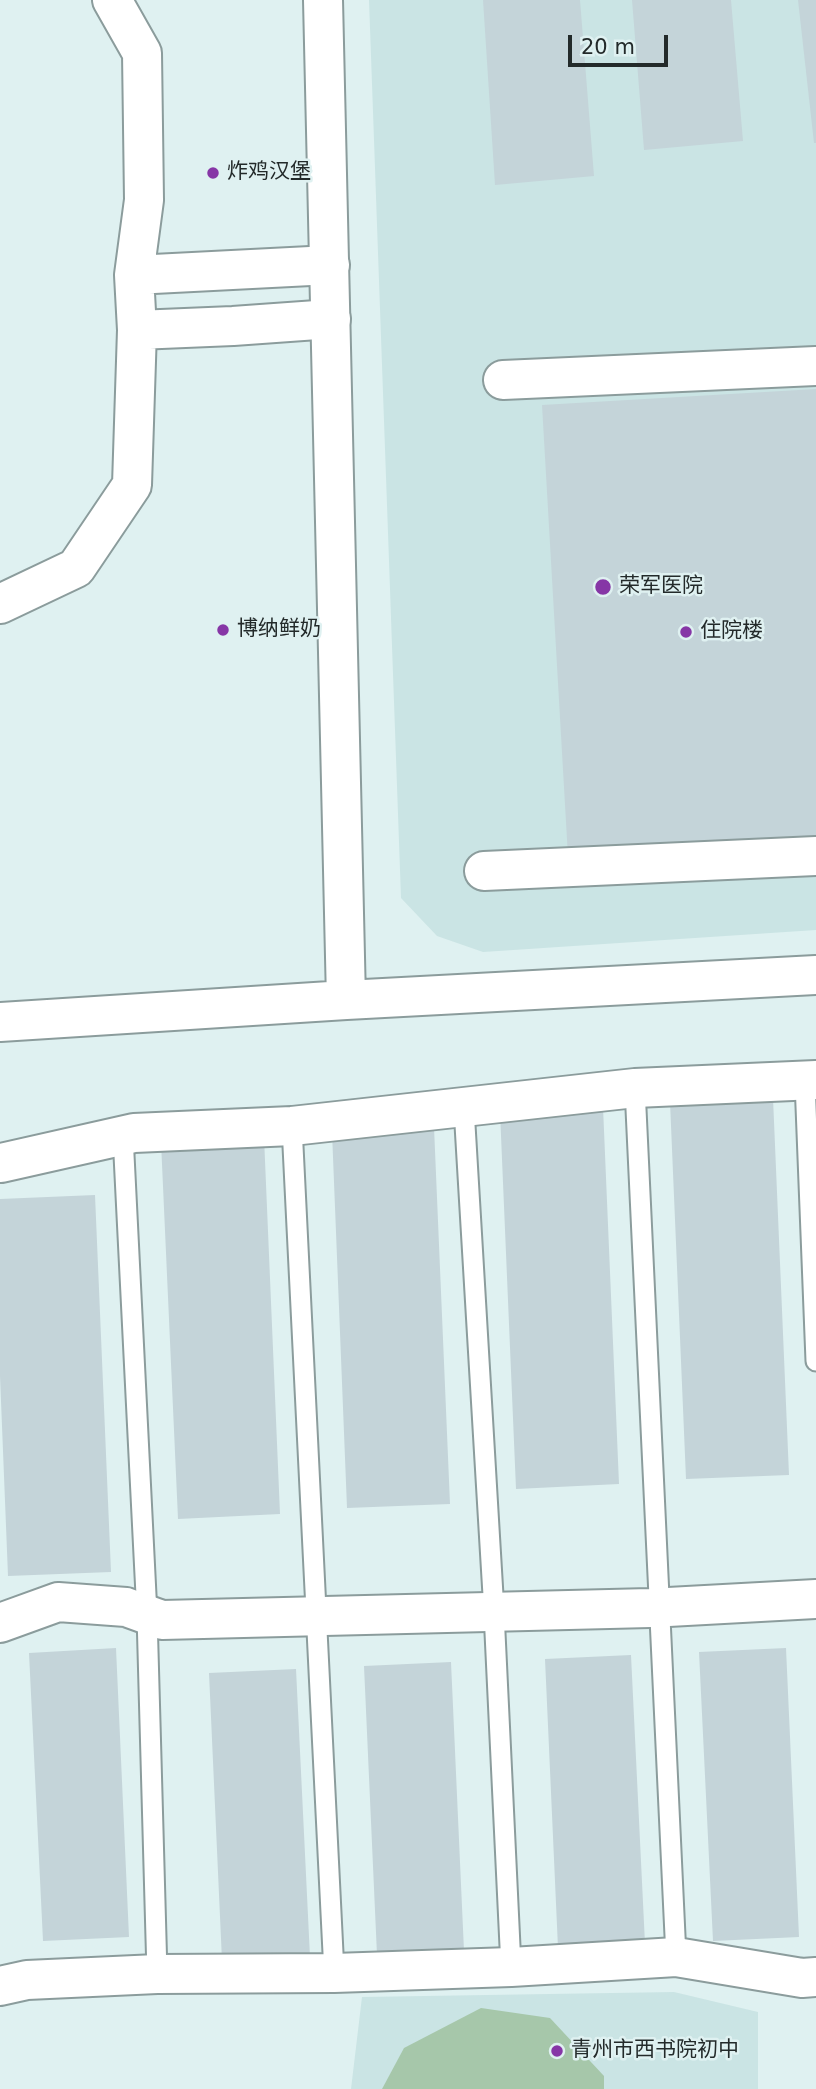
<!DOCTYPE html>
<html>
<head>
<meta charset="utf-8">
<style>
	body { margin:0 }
	#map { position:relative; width:816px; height:2089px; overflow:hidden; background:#dff1f1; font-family:"DejaVu Sans",sans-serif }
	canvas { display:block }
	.scale { position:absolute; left:568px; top:35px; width:100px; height:32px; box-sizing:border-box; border:4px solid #232a2a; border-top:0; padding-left:9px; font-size:21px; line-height:24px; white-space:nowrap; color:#232a2a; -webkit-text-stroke:5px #dff1f1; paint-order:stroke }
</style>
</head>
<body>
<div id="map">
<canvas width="816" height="2089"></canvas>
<div class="scale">20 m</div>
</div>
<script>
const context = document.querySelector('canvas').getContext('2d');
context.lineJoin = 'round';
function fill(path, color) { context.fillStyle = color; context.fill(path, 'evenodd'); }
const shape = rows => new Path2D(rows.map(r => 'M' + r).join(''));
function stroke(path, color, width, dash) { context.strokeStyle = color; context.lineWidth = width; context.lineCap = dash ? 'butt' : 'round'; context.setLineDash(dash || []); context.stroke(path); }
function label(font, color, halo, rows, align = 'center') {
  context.font = font + ' "DejaVu Sans","Noto Sans SC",sans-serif'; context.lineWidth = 5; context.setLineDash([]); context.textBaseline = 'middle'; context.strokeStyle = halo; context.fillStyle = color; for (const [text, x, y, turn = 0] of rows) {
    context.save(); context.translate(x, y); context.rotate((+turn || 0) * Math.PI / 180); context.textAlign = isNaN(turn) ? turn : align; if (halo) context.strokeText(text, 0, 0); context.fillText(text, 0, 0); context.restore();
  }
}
const built = shape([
	[369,0,816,0,816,930,483,952,437,936,401,898],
	[674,1992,758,2012,758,2089,351,2089,362,1997]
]);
const green = shape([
	[481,2008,550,2018,604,2076,604,2089,382,2089,404,2048]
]);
const building = shape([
	[483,0,580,0,594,176,495,185],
	[632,0,731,0,743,141,644,150],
	[798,0,816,0,816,143,814,143],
	[816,389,816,860,569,874,542,405],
	[773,1098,789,1475,686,1479,670,1102],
	[603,1107,619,1484,516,1489,500,1112],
	[434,1127,450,1504,347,1508,332,1132],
	[264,1137,280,1514,178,1519,161,1142],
	[95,1195,111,1572,8,1576,0,1376,0,1199],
	[116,1648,129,1937,43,1941,29,1653],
	[786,1648,799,1937,713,1941,699,1652],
	[631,1655,645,1944,558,1948,545,1659],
	[451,1662,464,1951,377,1955,364,1666],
	[296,1669,310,1957,222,1961,209,1673]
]);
const service = shape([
	[805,1081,816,1361],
	[635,1088,676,1957],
	[464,1108,494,1612,511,1967],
	[292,1126,334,1973],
	[123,1135,147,1615,157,1974]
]);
const minor = shape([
	[134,275,330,265],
	[137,330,233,326,331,319],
	[503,380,816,366],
	[0,604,76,568,132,485,137,330,134,275,144,200,142,53,112,0],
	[484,871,816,856],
	[1,1163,134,1133,292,1126,635,1088,816,1080],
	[0,1623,58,1602,126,1607,162,1620,650,1608,816,1599],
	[0,1986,27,1980,157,1974,334,1973,511,1967,676,1957,802,1978,816,1977]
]);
const tertiary = shape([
	[323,0,346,1000],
	[0,1022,346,1000,816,975]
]);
const markers = [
	[213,173,7,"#8636a6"],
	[603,587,9,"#8636a6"],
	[223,630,7,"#8636a6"],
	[686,632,7,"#8636a6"],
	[557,2051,7,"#8636a6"]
];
const poiNames = [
	["炸鸡汉堡",227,173],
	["荣军医院",619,587],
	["博纳鲜奶",237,630],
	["住院楼",700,632],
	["青州市西书院初中",571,2051]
];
fill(built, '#cae4e4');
fill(green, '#a6c7aa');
fill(building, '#c4d4d9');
stroke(service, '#8b9c9c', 23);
stroke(minor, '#8b9c9c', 42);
stroke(tertiary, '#8b9c9c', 42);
stroke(service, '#fff', 19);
stroke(minor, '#fff', 38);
stroke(tertiary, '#fff', 38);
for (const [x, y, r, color] of markers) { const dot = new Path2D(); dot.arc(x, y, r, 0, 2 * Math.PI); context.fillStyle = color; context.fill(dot); stroke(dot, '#dff1f1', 2.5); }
label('21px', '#232a2a', '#dff1f1', poiNames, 'left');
</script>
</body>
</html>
